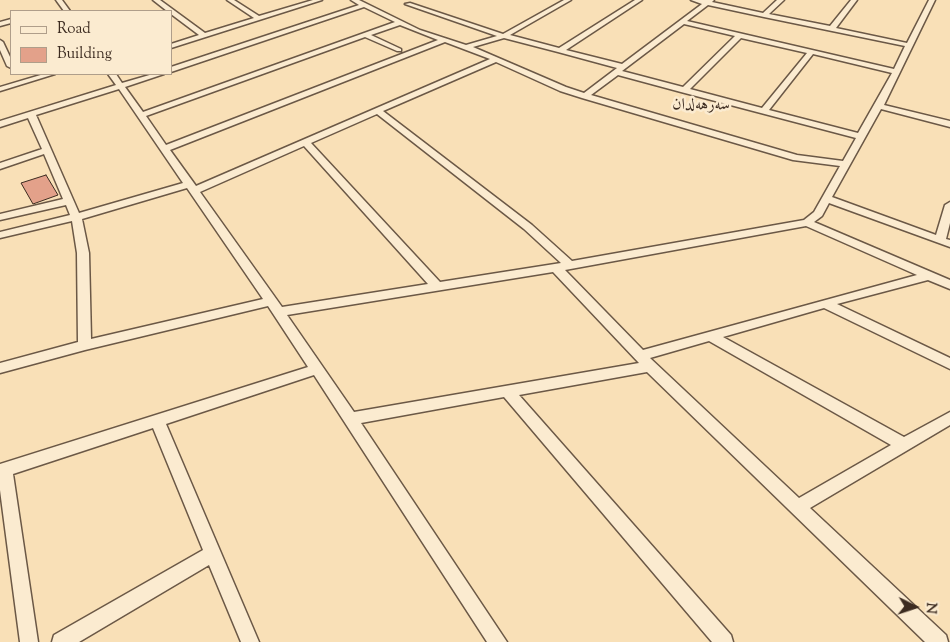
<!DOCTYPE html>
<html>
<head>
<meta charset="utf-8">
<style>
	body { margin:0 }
	#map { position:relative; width:950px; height:642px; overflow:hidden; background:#f9e0b7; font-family:"Sorts Mill Goudy",serif }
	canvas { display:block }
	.legend { position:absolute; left:10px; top:10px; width:162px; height:65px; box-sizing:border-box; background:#fbebd0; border:1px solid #af9e8a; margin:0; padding:6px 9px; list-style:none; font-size:15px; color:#3c2b20 }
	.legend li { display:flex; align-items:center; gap:10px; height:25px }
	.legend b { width:25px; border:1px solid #af9e8a }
	.north { position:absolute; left:890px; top:582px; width:50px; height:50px; -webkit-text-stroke:4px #fbebd0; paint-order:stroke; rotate:94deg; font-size:14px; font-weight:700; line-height:20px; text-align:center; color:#3c2b20 }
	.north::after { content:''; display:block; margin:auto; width:18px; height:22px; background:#3c2b20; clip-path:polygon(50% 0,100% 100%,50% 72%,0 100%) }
</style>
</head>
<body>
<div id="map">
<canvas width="950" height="642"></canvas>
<ul class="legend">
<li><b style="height:6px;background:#fbebd0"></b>Road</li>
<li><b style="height:14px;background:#e3a18a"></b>Building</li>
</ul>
<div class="north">N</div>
</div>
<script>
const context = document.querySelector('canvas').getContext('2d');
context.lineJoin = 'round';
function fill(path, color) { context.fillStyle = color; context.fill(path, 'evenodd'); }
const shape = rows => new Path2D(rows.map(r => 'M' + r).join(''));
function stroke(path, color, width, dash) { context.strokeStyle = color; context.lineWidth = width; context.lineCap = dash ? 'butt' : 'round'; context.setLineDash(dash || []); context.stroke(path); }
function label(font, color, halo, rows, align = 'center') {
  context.font = font + ' "Sorts Mill Goudy",Amiri,serif'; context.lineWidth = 5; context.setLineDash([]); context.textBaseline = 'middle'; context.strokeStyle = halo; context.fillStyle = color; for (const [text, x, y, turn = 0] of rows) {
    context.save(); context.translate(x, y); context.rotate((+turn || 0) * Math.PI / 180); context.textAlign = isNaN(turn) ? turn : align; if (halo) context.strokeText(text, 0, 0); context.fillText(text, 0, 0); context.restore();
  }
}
const building = shape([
	[46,175,58,195,33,204,21,183,46,175]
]);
const minor = shape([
	[56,0,62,0,70,11,64,11,56,0],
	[153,0,160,0,205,33,254,18,227,0,234,0,259,16,313,0,322,0,171,48,171,44,199,35,171,14,171,11,167,11,153,0],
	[351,0,359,0,420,30,466,45,497,36,405,4,410,3,503,34,564,0,571,0,510,35,559,48,635,0,642,0,566,50,622,64,702,4,691,0,714,0,712,2,763,13,777,0,784,0,769,14,830,26,851,0,857,0,836,28,907,43,929,0,935,0,884,105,950,121,950,127,881,109,832,197,936,235,945,205,950,202,950,223,946,239,950,240,950,247,829,203,822,216,814,222,950,280,950,289,928,280,837,304,950,358,950,369,824,308,723,337,904,437,950,412,950,425,810,508,946,635,948,642,925,642,647,372,519,395,731,635,733,642,712,642,504,397,361,423,507,642,487,642,314,375,166,424,259,642,241,642,209,565,79,642,52,642,54,635,203,550,153,428,13,474,38,642,20,642,0,490,0,464,308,367,268,306,85,350,0,373,0,363,78,342,77,253,72,221,0,238,0,232,70,215,66,205,0,220,0,214,63,199,44,154,0,169,0,163,42,149,28,118,0,127,0,121,116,85,108,74,116,74,122,83,153,74,164,74,125,87,143,112,395,22,364,7,171,72,171,67,359,5,351,0],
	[708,5,764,17,905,46,894,69,687,21,708,5],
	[684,24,735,36,683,87,622,71,684,24],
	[400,25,438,40,166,145,146,116,365,37,397,51,401,51,401,49,371,35,400,25],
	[504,38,558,52,617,68,584,93,566,87,473,47,504,38],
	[741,38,807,53,762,108,690,89,741,38],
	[445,42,490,59,196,186,170,150,445,42],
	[813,54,892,73,858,133,769,110,813,54],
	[496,62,560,91,582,98,793,160,840,166,814,212,804,220,572,261,532,225,383,111,496,62],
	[618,75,681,92,856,138,843,161,797,155,591,95,618,75],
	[119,89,183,183,79,213,36,115,119,89],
	[377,114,524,229,561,263,440,282,311,143,377,114],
	[304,146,428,284,282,307,200,192,304,146],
	[187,188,263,299,91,339,89,253,82,219,187,188],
	[806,226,917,275,643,350,565,270,806,226],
	[553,272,639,363,354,412,287,315,553,272],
	[709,341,891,445,799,498,650,358,709,341],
	[11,19,11,23,0,26,0,22,11,19],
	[0,40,3,42,11,59,11,68,7,66,0,50,0,40],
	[44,74,55,74,0,91,0,87,44,74]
]);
const farNeighbourhoodnames = [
	["سەرهەلدان",701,106]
];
fill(building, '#e3a18a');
stroke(building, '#3c2b20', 1);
stroke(minor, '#6b5846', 3);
fill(minor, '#fbebd0');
label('16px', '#3c2b20', '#fbebd0', farNeighbourhoodnames);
</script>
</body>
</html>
